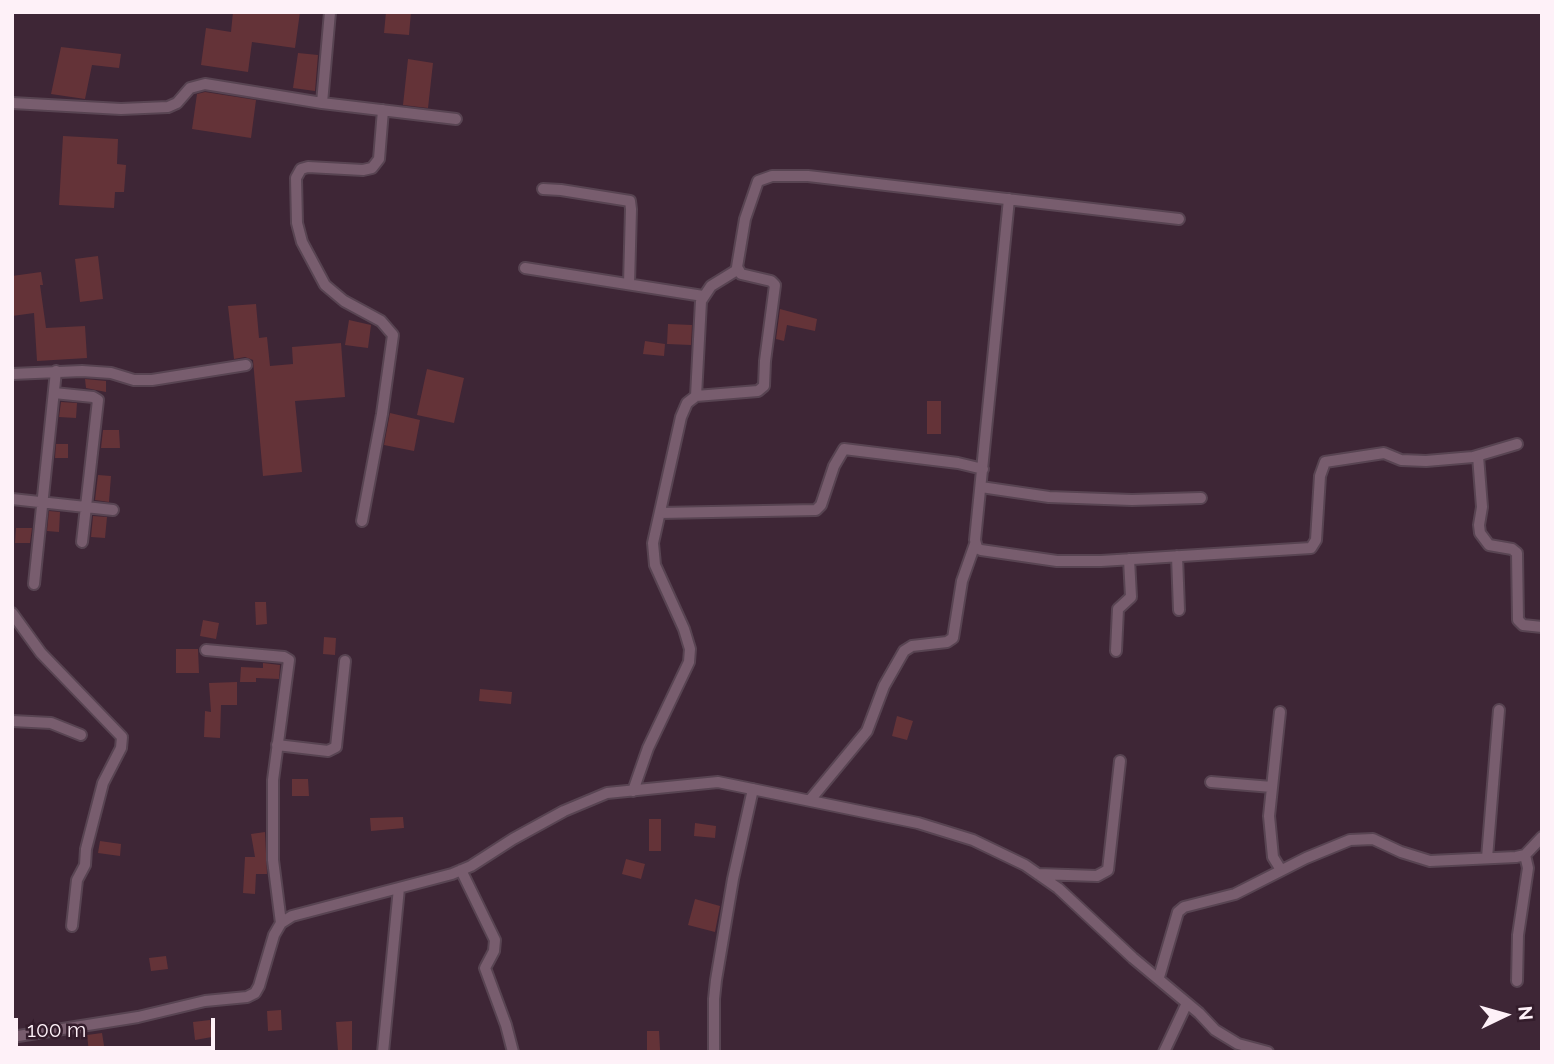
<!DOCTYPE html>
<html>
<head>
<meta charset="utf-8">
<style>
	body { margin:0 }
	#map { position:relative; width:1554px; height:1064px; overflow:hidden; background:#3e2636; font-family:Raleway,sans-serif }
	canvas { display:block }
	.frame { position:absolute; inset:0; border:14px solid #fef1f8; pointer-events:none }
	.north { position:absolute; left:1470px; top:980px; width:70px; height:70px; -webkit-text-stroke:5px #331c2b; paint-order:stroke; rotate:85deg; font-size:19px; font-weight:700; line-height:28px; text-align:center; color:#fef1f8 }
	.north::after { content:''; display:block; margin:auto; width:24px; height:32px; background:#fef1f8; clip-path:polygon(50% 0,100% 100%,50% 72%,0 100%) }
	.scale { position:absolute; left:14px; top:1018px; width:201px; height:32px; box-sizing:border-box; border:4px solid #fef1f8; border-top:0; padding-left:9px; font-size:21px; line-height:24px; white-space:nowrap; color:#fef1f8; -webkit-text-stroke:5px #331c2b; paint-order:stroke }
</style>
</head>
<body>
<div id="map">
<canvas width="1554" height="1064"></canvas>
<div class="frame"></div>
<div class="north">N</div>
<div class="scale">100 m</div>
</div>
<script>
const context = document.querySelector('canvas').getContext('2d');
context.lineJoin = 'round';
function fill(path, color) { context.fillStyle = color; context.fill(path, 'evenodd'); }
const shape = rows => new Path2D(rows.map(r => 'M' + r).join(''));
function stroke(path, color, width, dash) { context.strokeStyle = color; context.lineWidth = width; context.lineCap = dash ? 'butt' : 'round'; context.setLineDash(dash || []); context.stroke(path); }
const building = shape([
	[233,12,300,12,295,48,252,42,248,72,201,65,206,28,231,32],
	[386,12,411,12,409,35,384,33],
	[61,47,121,54,119,68,92,65,85,99,51,94],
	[298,53,318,55,315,91,293,88],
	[408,59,433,63,428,108,403,105],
	[205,92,256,100,251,138,192,129,197,94],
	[63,136,118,139,117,164,126,165,124,192,115,192,114,208,59,205],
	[98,256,103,299,80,302,75,259],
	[41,272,43,285,40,285,46,328,85,326,87,358,37,361,34,313,12,316,12,276],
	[256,304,259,338,267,337,270,366,293,364,292,347,341,343,345,397,295,401,302,472,263,476,253,360,245,357,234,359,228,306],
	[780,309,817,319,815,331,787,325,784,341,776,339],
	[349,320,371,325,368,348,345,345],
	[668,324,692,325,691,345,667,344],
	[645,341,665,344,664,356,643,354],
	[427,369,464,378,454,423,417,415],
	[85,379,106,381,106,392,86,388],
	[927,401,941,401,941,434,927,434],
	[61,402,77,403,76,418,59,417],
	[390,413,420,420,414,451,384,445],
	[103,430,119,430,120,448,101,448],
	[56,444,68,444,68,458,55,458],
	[98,475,111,476,109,502,95,500],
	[49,511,60,512,59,532,47,531],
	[93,516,107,517,105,538,91,537],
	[16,528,32,528,30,543,15,543],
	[255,602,266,602,267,624,256,625],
	[203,620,219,623,216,639,200,636],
	[324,637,336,638,335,655,323,654],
	[176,649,198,649,199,673,176,673],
	[263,663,280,665,279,679,256,678,256,682,240,682,241,667,263,668],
	[237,682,237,705,221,705,220,738,204,737,205,711,211,712,209,683],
	[480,689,512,692,511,704,479,701],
	[897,716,913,721,907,740,892,736],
	[292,779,308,779,309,796,292,796],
	[403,817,404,828,371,831,370,818],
	[649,819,661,819,661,851,649,851],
	[695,823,716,826,715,838,694,836],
	[265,832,267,874,256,874,255,894,243,893,245,857,255,857,251,834],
	[100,841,121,844,120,856,98,853],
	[626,859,645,864,641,879,622,874],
	[695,899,720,906,715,932,688,925],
	[166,956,168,969,151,971,149,958],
	[281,1010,282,1030,268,1031,267,1011],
	[210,1020,212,1037,195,1040,193,1022],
	[352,1021,352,1052,338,1052,336,1022],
	[647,1031,659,1031,660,1050,647,1050],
	[102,1033,105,1052,89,1052,87,1035]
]);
const minor = shape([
	[12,103,121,109,168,107,177,103,190,88,205,84,322,103,456,119],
	[322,103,330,12],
	[543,189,561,190,630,201,631,209,629,284],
	[1009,199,975,540,977,548,981,550,1057,561,1101,561,1311,548,1316,540,1320,476,1325,462,1384,453,1401,460,1426,461,1473,457,1517,444],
	[525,268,703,296],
	[12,374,82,371,111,373,134,380,152,380,246,365],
	[54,393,93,397,98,400,82,542],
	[696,396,701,301,711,286,737,270],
	[1478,456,1482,507,1479,525,1480,533,1489,545,1512,549,1517,553,1518,620,1523,625,1542,627],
	[981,487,1049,497,1132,500,1201,498],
	[12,499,113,510],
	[660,513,816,510,821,505,834,466,844,449,958,463,983,469],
	[362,521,382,414,393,335,381,321,344,301,325,285,302,242,297,223,296,178,301,169,308,167,363,170,372,168,379,159,383,110],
	[1177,556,1179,610],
	[34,584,56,371],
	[12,613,41,653,122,737,121,748,103,783,86,849,85,865,77,880,72,926],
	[206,650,284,657,289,660,273,780,273,860,281,923],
	[1116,651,1118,609,1131,597,1129,559],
	[1280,712,1269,816,1273,857,1281,870],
	[12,721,51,723,81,735],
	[277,745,328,751,336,747,345,661],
	[1211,782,1272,787],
	[633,791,648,748,689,662,690,649,684,629,655,565,653,543,681,417,687,403,696,396,758,391,764,386,765,361,775,285,771,281,741,274,737,267,745,219,758,181,772,176,808,176,1179,219],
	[810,800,867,731,884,686,904,651,912,646,947,642,953,638,962,581,975,544],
	[1487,858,1499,710],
	[461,870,495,940,494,951,485,968,506,1025,513,1052],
	[1038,874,1097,876,1108,870,1120,761],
	[1159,977,1178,912,1184,907,1235,894,1306,858,1350,840,1373,839,1401,852,1430,861,1516,857,1525,855,1542,837],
	[1517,981,1518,935,1528,868,1525,855],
	[12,1037,138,1017,205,1001,247,997,255,993,259,986,274,935,281,923,292,916,452,874,471,866,513,839,564,811,607,793,718,782,918,823,973,840,1025,865,1058,888,1133,958,1199,1013,1215,1030,1238,1044,1268,1052],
	[383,1052,399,888],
	[714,1052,714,999,716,980,733,879,753,789],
	[1164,1052,1187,1003]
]);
fill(building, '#643338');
stroke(minor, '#584452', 14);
stroke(minor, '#785d6e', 10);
</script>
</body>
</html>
